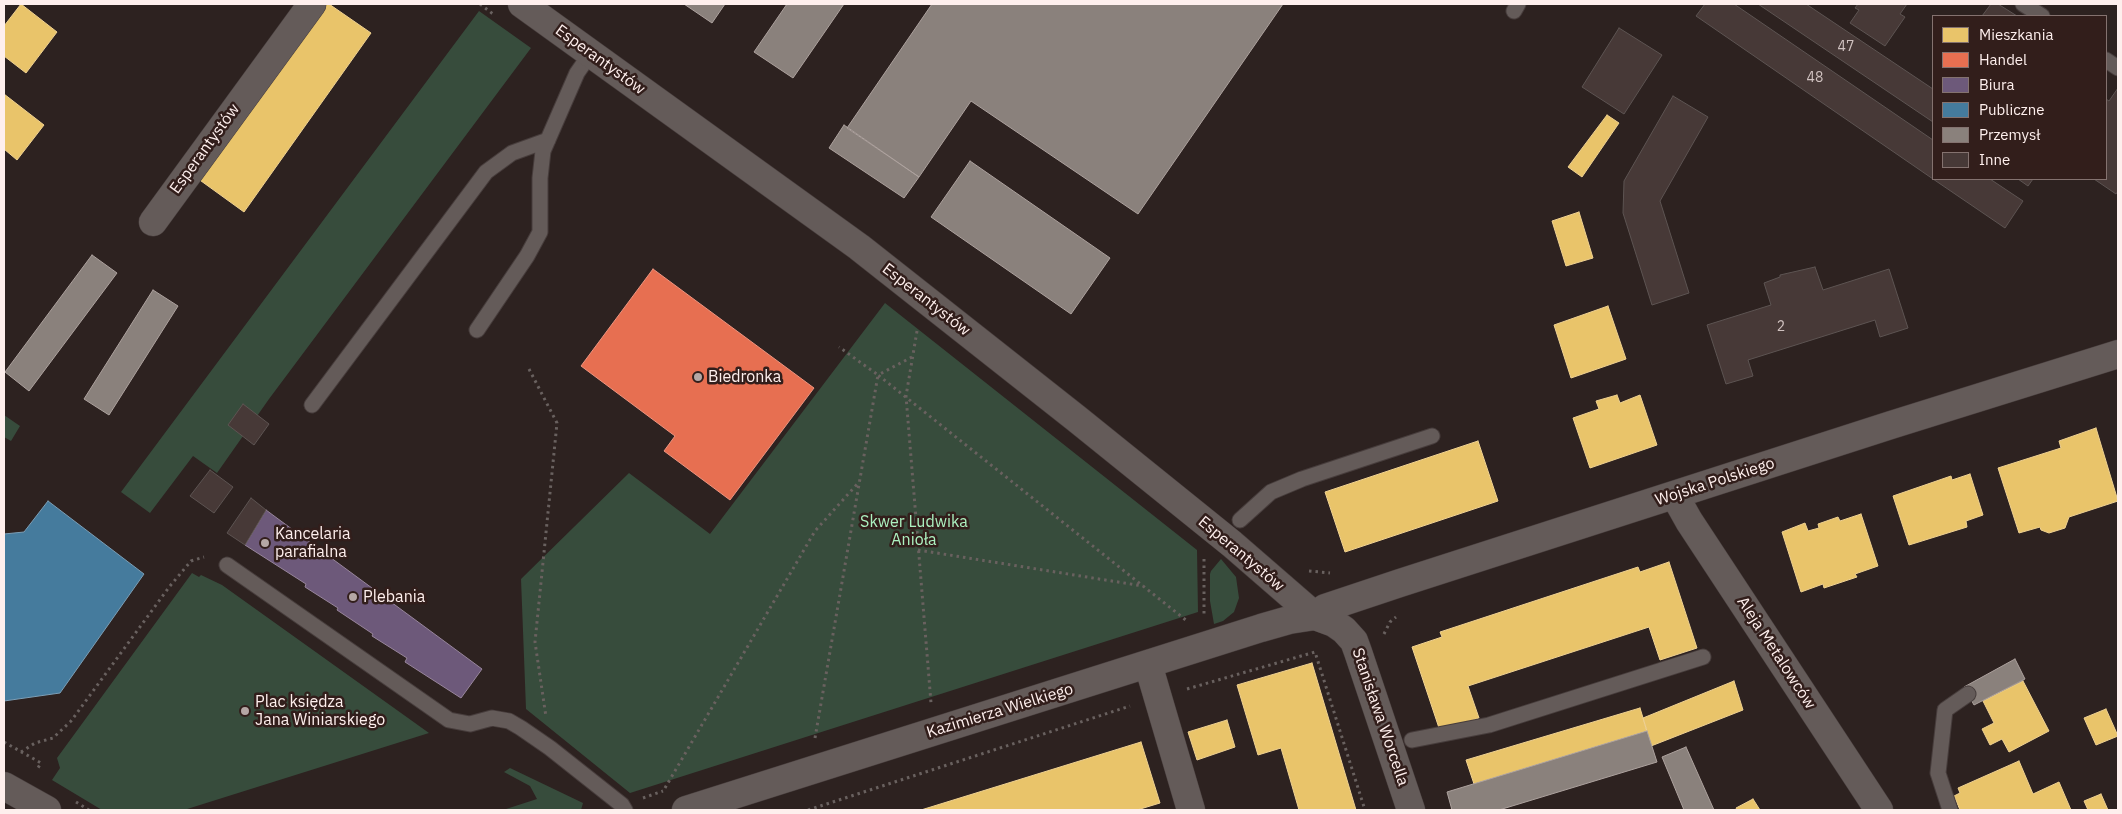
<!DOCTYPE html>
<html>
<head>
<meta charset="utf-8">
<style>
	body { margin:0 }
	#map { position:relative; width:2122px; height:814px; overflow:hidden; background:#2d2220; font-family:"IBM Plex Sans",sans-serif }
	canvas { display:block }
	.frame { position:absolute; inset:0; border:5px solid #feefed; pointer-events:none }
	.legend { position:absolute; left:1932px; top:15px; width:175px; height:165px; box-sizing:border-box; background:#321e1b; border:1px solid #84726f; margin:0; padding:6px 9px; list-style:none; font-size:15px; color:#feefed }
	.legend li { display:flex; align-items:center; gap:10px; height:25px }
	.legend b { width:25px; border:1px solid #84726f }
</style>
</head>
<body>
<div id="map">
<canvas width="2122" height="814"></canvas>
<div class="frame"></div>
<ul class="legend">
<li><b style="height:14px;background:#e9c46a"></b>Mieszkania</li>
<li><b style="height:14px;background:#e76f51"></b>Handel</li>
<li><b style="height:14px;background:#6d597a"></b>Biura</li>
<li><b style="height:14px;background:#457b9d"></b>Publiczne</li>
<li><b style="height:14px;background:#8a817c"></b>Przemysł</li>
<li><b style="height:14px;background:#473937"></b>Inne</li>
</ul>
</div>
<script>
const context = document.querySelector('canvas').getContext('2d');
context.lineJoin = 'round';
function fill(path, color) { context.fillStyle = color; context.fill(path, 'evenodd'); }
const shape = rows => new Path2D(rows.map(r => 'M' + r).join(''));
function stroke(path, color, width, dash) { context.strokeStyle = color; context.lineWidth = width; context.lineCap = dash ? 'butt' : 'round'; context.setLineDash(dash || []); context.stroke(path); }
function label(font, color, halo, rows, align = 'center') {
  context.font = font + ' "IBM Plex Sans",sans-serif'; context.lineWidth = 5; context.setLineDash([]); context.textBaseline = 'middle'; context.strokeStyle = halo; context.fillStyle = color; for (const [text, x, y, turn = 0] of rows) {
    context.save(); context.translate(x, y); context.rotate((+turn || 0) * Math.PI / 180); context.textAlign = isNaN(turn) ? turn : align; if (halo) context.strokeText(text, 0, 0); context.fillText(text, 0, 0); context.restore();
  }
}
const green = shape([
	[479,11,531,48,269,399,217,473,193,456,150,513,121,492],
	[885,303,1197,550,1198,612,630,793,526,709,521,579,629,473,710,534],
	[4,415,20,426,11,441,4,437],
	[1221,559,1236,577,1239,598,1234,612,1223,621,1214,624,1210,601,1210,574,1211,571],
	[192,573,199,577,201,575,222,585,429,733,184,810,102,810,52,780,60,768,57,758],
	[510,768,583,803,581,810,503,810,537,799,530,786,504,772]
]);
const homes = shape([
	[21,4,57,32,26,73,4,56,4,26,21,4],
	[320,4,329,4,371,33,244,212,197,178,320,4],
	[4,94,44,125,17,160,4,149,4,94],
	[1607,115,1619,123,1582,177,1568,167,1607,115],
	[1579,212,1593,258,1566,266,1552,221,1579,212],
	[1608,306,1626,359,1571,378,1554,325,1608,306],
	[1617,395,1620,403,1640,395,1657,445,1590,468,1573,418,1599,409,1596,401,1617,395],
	[2096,428,2118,501,2069,517,2065,528,2049,533,2041,530,2040,527,2019,533,1998,468,2061,448,2059,441,2096,428],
	[1478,441,1498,501,1345,552,1325,492,1478,441],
	[1970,474,1983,515,1966,521,1967,527,1909,545,1893,496,1951,476,1952,480,1970,474],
	[1861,514,1878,566,1855,574,1857,577,1824,588,1823,584,1801,592,1782,532,1805,523,1808,531,1819,528,1818,524,1838,517,1840,521,1861,514],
	[1669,562,1697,648,1660,660,1649,627,1468,686,1479,718,1440,731,1412,647,1442,637,1440,632,1638,567,1640,572,1669,562],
	[1312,663,1356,810,1299,810,1281,748,1258,755,1237,685,1312,663],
	[1734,681,1743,710,1651,746,1643,718,1734,681],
	[2023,681,2049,731,2009,752,2002,739,1990,745,1982,729,1994,723,1983,701,2023,681],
	[1640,708,1647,731,1474,784,1466,760,1640,708],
	[2106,709,2118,736,2096,745,2084,718,2106,709],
	[1227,720,1235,747,1197,760,1188,732,1227,720],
	[1141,742,1160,803,1137,810,921,810,1141,742],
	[2019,761,2033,794,2059,782,2071,810,1960,810,1954,796,1960,793,1958,788,2019,761],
	[2101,794,2108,810,2088,810,2084,801,2101,794],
	[1753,799,1760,810,1737,810,1736,808,1753,799]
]);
const shops = shape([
	[653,269,814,388,730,500,664,451,675,436,581,366,653,269]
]);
const offices = shape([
	[266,510,482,669,461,698,405,662,407,658,372,636,373,634,337,610,338,608,305,587,306,584,245,545,266,510]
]);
const public = shape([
	[48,501,144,574,60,693,4,701,4,534,24,532,48,501]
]);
const industry = shape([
	[684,4,725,4,712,23,684,4],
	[787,4,844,4,793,78,754,52,787,4],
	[932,4,1283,4,1138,214,971,101,919,177,847,128,932,4],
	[844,125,919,177,904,198,829,148,844,125],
	[970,161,1110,258,1071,314,931,217,970,161],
	[92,255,117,273,29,391,5,372,92,255],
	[153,290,178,306,109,415,84,399,153,290],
	[2015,659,2025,679,1974,705,1964,687,2015,659],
	[1647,731,1657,762,1499,810,1452,810,1447,792,1647,731],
	[1686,747,1714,810,1684,810,1662,757,1686,747]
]);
const building = shape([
	[1705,4,1734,4,1933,140,1933,179,1696,16,1705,4],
	[1758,4,1806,4,1933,89,1933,122,1758,4],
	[1858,4,1907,4,1900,14,1905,17,1885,46,1850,23,1859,10,1855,8,1858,4],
	[1991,4,1998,4,2017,16,1982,16,1991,4],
	[1619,28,1662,55,1624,114,1582,87,1619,28],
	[2118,88,2118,191,2116,194,2094,179,2106,179,2106,99,2109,101,2118,88],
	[1673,96,1708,117,1660,201,1689,293,1652,305,1623,213,1624,181,1673,96],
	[1933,179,1990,179,2023,201,2005,228,1933,179],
	[2018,179,2033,179,2028,186,2018,179],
	[1815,267,1823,290,1889,269,1908,328,1880,337,1875,320,1748,360,1753,376,1726,384,1707,325,1771,305,1764,283,1780,277,1780,275,1815,267],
	[243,404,269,424,254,445,228,425,243,404],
	[210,470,233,487,214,513,190,496,210,470],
	[251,498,266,510,245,545,227,533,251,498]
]);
const path = shape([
	[480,4,493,14],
	[917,331,906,396,931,703],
	[912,357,878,375,1187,621],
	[529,369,557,423,535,642,546,717],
	[918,550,1143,586],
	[1204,559,1204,616],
	[1309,571,1330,573],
	[1384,634,1390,622,1396,617],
	[1187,689,1315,652,1365,810],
	[815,738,878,375,839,347],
	[4,742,41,763,36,771],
	[21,752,35,743,53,738,71,721,170,586,191,561,204,557],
	[665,788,815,531,859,482],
	[643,798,663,791],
	[76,802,89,810],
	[808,810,1130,706]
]);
const lane = shape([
	[2023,4,2042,16],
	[1514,11,1518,4],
	[2106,60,2118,68],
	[477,330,527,256,540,232,540,178,543,151,577,73,591,53],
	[312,405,486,172,512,153,548,140],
	[1240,520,1271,492,1302,479,1432,436],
	[227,565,449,720,470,724,492,718,509,721,521,728,550,748,622,805,625,810],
	[1412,740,1489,725,1703,657],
	[1950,810,1938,773,1945,710,1968,694]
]);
const street = shape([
	[522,4,859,247,1077,419,1232,544,1315,616,1334,623,1344,630,1354,641,1358,652,1411,810],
	[153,222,312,4],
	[1675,496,1689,521,1879,810],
	[1148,664,1191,810],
	[4,786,47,810],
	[686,810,1261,628,1289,620,1315,616,1325,608,1400,583,1891,425,2118,354]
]);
const markers = [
	[698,377,5,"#b5a7a5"],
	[265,543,5,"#b5a7a5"],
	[353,597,5,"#b5a7a5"],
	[245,711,5,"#b5a7a5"]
];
const numberNames = [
	["47",1846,47],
	["48",1815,78],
	["2",1781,327]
];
const streetNames = [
	["Esperantystów",600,60,36],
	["Esperantystów",205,149,-54],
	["Esperantystów",926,300,38],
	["Wojska Polskiego",1715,482,-18],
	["Esperantystów",1241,554,40],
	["Aleja Metalowców",1776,653,57],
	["Kazimierza Wielkiego",1000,711,-17],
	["Stanisława Worcella",1380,717,71]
];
const poiNames = [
	["Biedronka",708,377],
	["Kancelaria",275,534],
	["parafialna",275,552],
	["Plebania",363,597],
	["Plac księdza",255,702],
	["Jana Winiarskiego",255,720]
];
const parkNames = [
	["Skwer Ludwika",914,522],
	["Anioła",914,540]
];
fill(green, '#374c3c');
fill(homes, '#e9c46a');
stroke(homes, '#efd191', 1);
fill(shops, '#e76f51');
stroke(shops, '#ee9580', 1);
fill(offices, '#6d597a');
stroke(offices, '#98869c', 1);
fill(public, '#457b9d');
stroke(public, '#7c9eb5', 1);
fill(industry, '#8a817c');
stroke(industry, '#ada29e', 1);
fill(building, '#473937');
stroke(building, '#5d5452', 1);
stroke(lane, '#473d3c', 17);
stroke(street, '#473d3c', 29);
stroke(path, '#69615f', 3, [2.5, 4]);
stroke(lane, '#645b59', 15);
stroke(street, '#645b59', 28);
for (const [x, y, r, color] of markers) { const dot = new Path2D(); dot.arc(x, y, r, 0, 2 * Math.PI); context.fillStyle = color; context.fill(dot); stroke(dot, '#321e1b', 2); }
label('14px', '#d0c2c0', null, numberNames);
label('16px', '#feefed', '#321e1b', streetNames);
label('16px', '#feefed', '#321e1b', poiNames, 'left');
label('16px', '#acf1c0', '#321e1b', parkNames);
</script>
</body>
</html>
